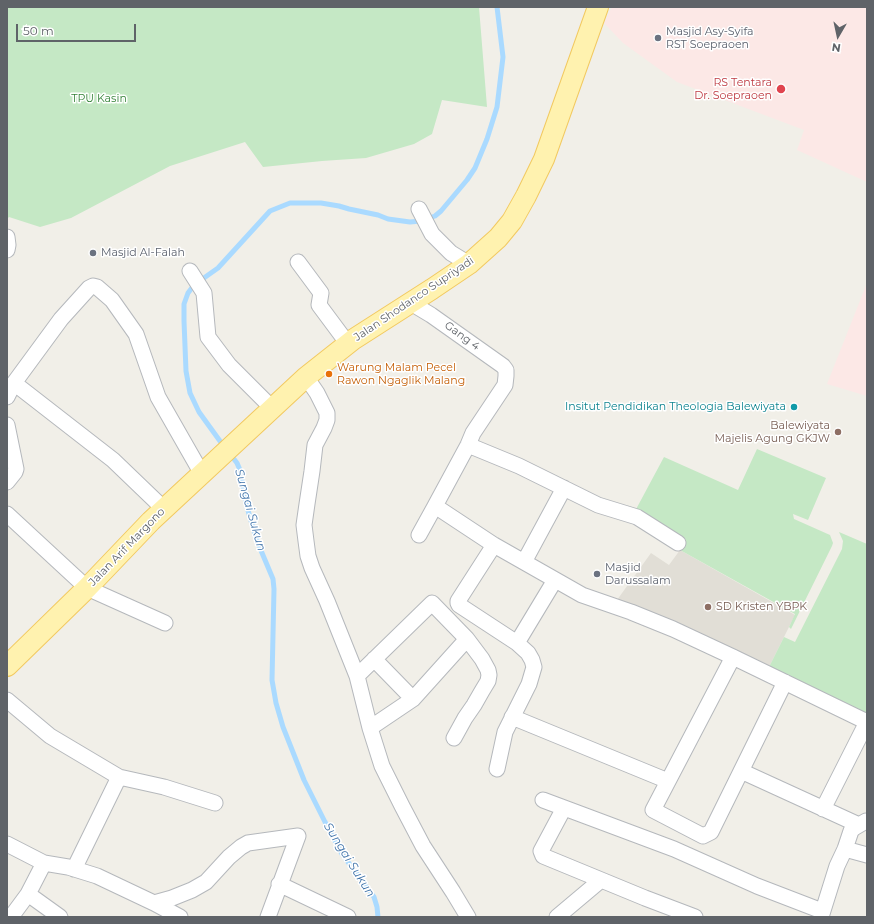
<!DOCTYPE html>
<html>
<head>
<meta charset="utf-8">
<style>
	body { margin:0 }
	#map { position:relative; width:874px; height:924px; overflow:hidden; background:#f1efe8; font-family:Montserrat,sans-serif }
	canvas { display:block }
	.frame { position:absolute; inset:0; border:8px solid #5f6368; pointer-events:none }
	.north { position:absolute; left:818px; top:16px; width:40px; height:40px; -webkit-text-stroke:3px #fff; paint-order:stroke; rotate:189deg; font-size:11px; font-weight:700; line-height:16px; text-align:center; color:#5f6368 }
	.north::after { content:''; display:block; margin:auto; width:14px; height:18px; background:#5f6368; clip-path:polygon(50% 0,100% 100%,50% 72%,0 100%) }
	.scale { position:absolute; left:16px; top:24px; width:120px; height:18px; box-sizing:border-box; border:2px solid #5f6368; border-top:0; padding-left:5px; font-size:12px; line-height:14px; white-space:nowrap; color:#5f6368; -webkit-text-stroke:3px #fff; paint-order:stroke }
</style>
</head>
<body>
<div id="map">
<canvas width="874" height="924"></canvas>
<div class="frame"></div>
<div class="north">N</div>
<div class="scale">50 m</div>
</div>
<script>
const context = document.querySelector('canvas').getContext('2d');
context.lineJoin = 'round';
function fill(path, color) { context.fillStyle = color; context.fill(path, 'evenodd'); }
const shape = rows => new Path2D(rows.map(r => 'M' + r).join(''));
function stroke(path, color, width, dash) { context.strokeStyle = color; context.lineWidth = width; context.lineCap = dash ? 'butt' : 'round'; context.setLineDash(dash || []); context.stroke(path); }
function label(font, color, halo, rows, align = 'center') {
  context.font = font + ' Montserrat,sans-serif'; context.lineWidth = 3; context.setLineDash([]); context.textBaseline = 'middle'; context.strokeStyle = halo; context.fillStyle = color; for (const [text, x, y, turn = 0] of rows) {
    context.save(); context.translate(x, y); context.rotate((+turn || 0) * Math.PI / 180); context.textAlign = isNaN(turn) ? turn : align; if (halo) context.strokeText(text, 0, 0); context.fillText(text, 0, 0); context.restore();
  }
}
const education = shape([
	[680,550,795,615,768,669,617,600,651,553,669,565]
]);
const medical = shape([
	[612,7,867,7,867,182,797,150,804,130,677,82,623,43,604,23],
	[867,283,867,396,827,384]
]);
const green = shape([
	[7,7,479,7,487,107,442,100,432,134,414,144,366,158,322,161,263,167,245,142,170,166,71,218,40,227,9,217,7,219],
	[757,449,826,478,808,520,793,514,794,519,830,535,833,543,832,546,791,629,789,627,795,614,680,550,634,513,664,457,738,490],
	[839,532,867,544,867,719,768,669,784,637,795,642,842,549,843,541]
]);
const stream = shape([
	[225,448,199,412,190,393,186,371,184,321,184,304,188,293,194,285,218,268,270,211,290,203,321,203,339,206,349,209,378,215,388,219,410,222,421,221,435,216,441,211,467,180,475,168,487,139,497,107,503,57,497,7],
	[230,454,237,463,240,470,247,507,257,541,273,579,274,589,272,680,276,703,283,727,304,780,325,822,342,854,374,897,377,907,378,917]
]);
const minor = shape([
	[419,209,432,234,451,253,469,264],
	[7,237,8,245,7,250],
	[298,262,321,293,319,305,348,344],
	[190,271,204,293,208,337,229,365,272,408],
	[411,303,431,315,503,366,506,370,506,376,505,385,473,433,468,445,435,506,494,545,582,595,631,612,673,629,733,657,867,722],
	[306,377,317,393,327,413,327,420,324,428,315,445,312,471,307,504,304,525,306,541,308,556,312,568,327,601,357,676,370,728,382,766,402,806,423,846,453,892,468,917],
	[14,383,113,460,164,509],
	[7,397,14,383,61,319,89,288,93,286,97,287,112,300,136,334,158,397,202,474],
	[7,425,16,469,15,472,7,482],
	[468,445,519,466,598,505,637,517,678,543],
	[7,514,87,588,165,623],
	[419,535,435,506],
	[494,545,458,601,458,603,459,605,517,643],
	[524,562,564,488],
	[733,657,653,810,703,836,711,832,785,682],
	[374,659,413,699],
	[357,676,432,603,467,639],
	[7,700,50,736,119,777,164,787,215,803],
	[512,717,668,781],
	[370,728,413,699,467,639,482,659,488,670,489,675,488,681,482,691,474,705,465,718,454,738],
	[497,769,505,732,529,684,534,667,532,660,528,653,517,643,555,580],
	[741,771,859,825],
	[543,800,674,849,757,886,822,911],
	[564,808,541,851,543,856,645,898,695,917],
	[823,809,867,722],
	[7,844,44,863,68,867,97,876,154,903,180,917],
	[845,849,867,855],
	[74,869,119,777],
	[279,884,348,917],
	[28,894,60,917],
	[154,903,172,898,192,890,206,882,229,857,241,847,248,843,298,836,268,917],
	[11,917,28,894,44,863],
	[557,917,601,880],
	[821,917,837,866,845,849,851,831,854,828,866,821]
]);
const major = shape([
	[7,666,87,588,151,521,306,377,354,339,432,289,469,264,498,238,512,221,526,196,544,159,598,7]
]);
const markers = [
	[658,38,4,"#6b7280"],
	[781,89,5,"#e0444e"],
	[93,253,4,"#6b7280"],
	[329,374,4,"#e8710a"],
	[794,407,4,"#0f9aa8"],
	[838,432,4,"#8d6e63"],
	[597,574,4,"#6b7280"],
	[708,607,4,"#8d6e63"]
];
const worshipNames = [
	["Masjid Asy-Syifa",666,32],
	["RST Soepraoen",666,45],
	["Masjid Al-Falah",101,253],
	["Masjid",605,568],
	["Darussalam",605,581]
];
const healthNames = [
	["RS Tentara",772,83],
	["Dr. Soepraoen",772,96]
];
const parkNames = [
	["TPU Kasin",99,99]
];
const streetNames = [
	["Jalan Shodanco Supriyadi",414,299,-34],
	["Gang 4",462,336,36],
	["Jalan Arif Margono",127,547,-46]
];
const foodNames = [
	["Warung Malam Pecel",337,368],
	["Rawon Ngaglik Malang",337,381]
];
const cultureNames = [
	["Insitut Pendidikan Theologia Balewiyata",786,407]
];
const educationNames = [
	["Balewiyata",830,426],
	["Majelis Agung GKJW",830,439],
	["SD Kristen YBPK",716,607,"left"]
];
const waterNames = [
	["Sungai Sukun",250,510,74],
	["Sungai Sukun",349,860,58]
];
fill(education, '#e1ded6');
fill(medical, '#fce8e6');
fill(green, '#c5e8c5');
stroke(stream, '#aadaff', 5);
stroke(minor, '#b5b8bc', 17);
stroke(major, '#f2c960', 22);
stroke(minor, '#fff', 15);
stroke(major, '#fff2af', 20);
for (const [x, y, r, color] of markers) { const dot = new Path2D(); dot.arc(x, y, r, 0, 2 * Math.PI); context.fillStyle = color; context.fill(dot); stroke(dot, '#fff', 1.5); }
label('11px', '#5b616d', '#fff', worshipNames, 'left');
label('11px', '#be3a42', '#fff', healthNames, 'right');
label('11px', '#348238', '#fff', parkNames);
label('11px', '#5f6368', '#fff', streetNames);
label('11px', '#c56008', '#fff', foodNames, 'left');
label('11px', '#0d838f', '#fff', cultureNames, 'right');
label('11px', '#785e54', '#fff', educationNames, 'right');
label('italic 12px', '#4174aa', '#fff', waterNames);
</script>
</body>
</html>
